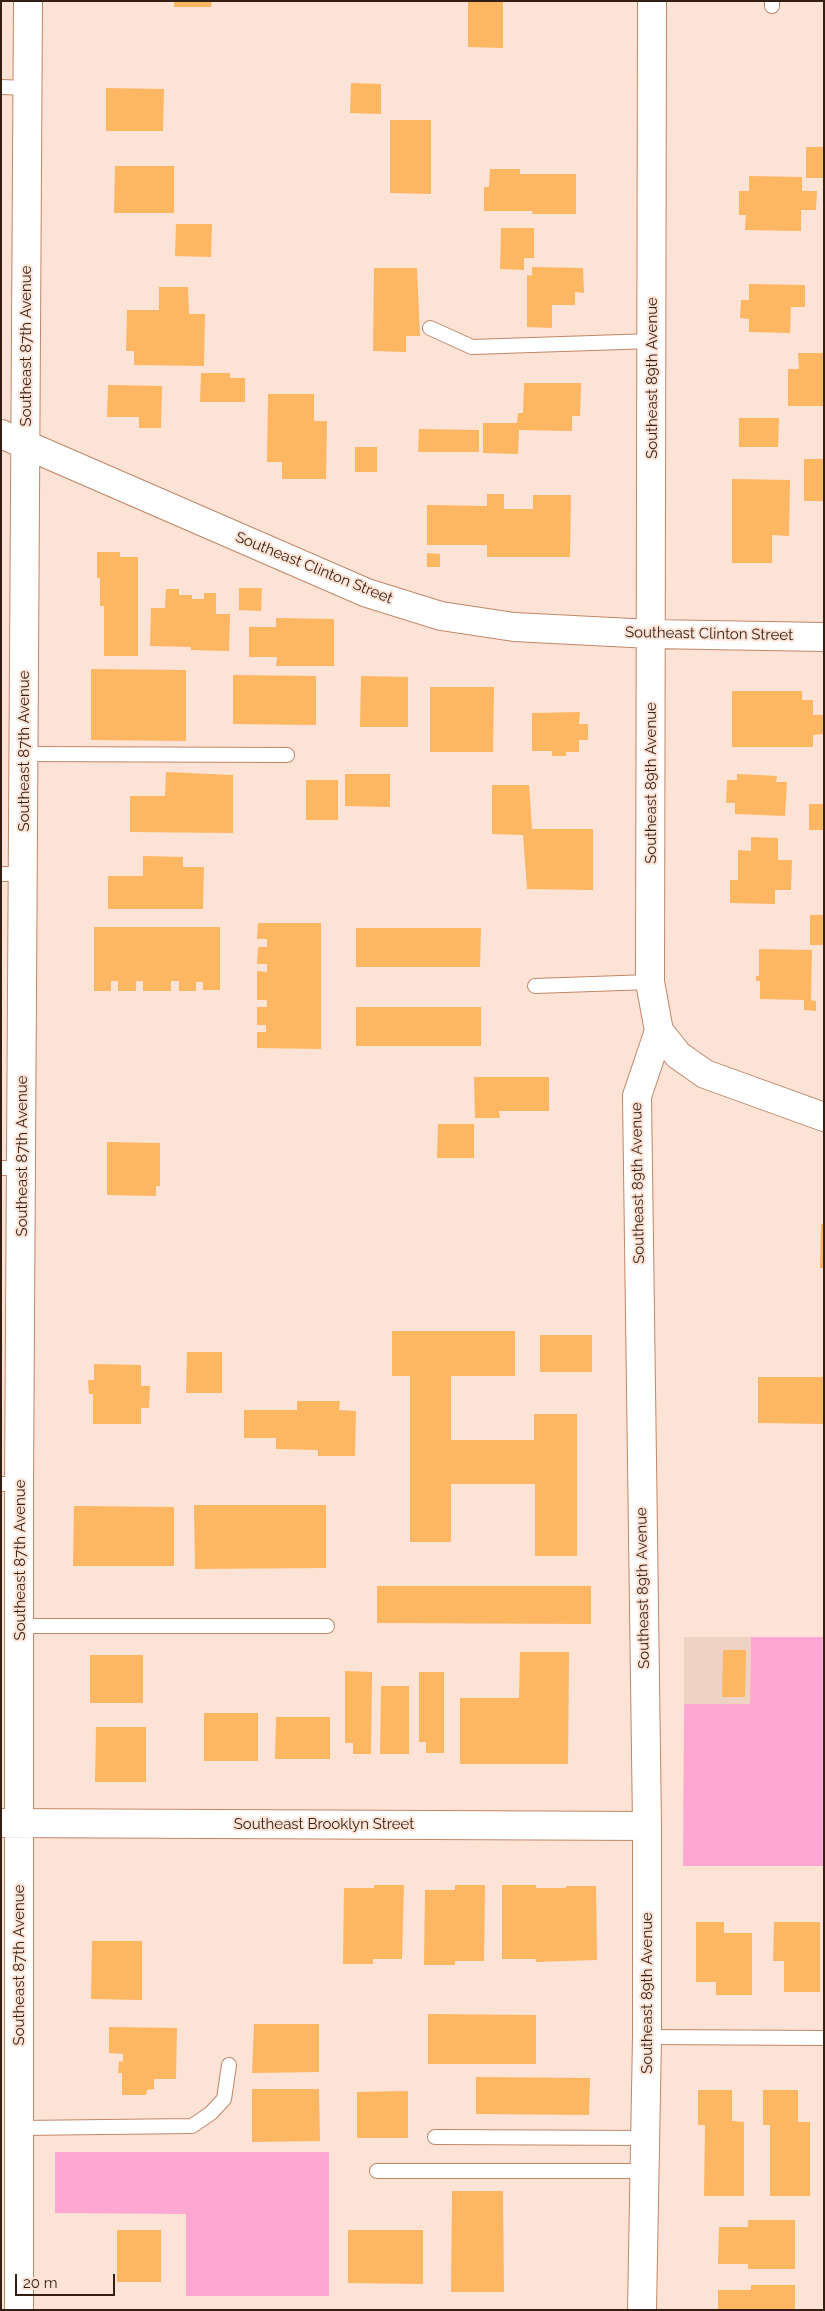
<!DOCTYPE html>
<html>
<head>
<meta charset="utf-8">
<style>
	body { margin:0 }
	#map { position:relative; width:825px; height:2311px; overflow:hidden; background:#fde3d6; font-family:Raleway,sans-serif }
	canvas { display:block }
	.frame { position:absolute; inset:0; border:2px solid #351e12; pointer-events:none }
	.scale { position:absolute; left:15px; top:2274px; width:100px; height:22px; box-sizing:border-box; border:2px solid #351e12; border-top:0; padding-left:6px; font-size:15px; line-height:18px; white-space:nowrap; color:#351e12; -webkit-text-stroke:4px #fde3d6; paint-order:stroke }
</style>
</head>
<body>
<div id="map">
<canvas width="825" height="2311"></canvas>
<div class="frame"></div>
<div class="scale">20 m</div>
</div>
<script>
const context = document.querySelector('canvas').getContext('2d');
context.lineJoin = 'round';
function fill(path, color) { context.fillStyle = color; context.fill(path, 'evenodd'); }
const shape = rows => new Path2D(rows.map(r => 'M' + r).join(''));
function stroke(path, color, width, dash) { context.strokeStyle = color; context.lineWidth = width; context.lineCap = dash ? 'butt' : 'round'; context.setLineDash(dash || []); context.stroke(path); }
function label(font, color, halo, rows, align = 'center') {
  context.font = font + ' Raleway,sans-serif'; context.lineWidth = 4; context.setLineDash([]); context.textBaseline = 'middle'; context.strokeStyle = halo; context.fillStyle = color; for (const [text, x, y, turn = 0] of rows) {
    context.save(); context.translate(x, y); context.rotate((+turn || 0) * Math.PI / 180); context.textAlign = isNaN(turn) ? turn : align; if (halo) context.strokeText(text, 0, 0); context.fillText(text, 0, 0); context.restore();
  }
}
const built = shape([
	[684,1637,751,1637,750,1704,684,1704]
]);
const green = shape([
	[751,1637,824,1637,824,1866,683,1866,684,1704,750,1704],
	[55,2152,329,2152,329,2296,186,2296,186,2214,55,2213]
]);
const building = shape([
	[174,1,212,1,211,7,174,7],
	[468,1,503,1,503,48,468,47],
	[351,83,381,84,381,114,350,113],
	[106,88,164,89,163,131,106,131],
	[390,120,431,120,431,194,390,193],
	[806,147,824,147,824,178,806,178],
	[115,166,174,166,174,213,114,213],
	[490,169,520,169,520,174,576,174,576,214,532,214,533,211,484,211,484,187,489,187],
	[749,176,802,177,802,191,817,191,816,210,801,210,801,231,745,230,746,215,739,215,739,191,749,191],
	[176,224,212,224,211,257,175,256],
	[501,228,534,228,534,258,524,258,524,270,500,269],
	[532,267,583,268,584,293,575,292,575,305,552,305,552,328,527,327,527,275,532,276],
	[374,268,417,268,420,336,406,336,406,352,373,351],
	[749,284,805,285,805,307,791,307,790,333,749,332,749,319,740,318,741,300,749,300],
	[159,287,188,287,189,314,205,314,204,366,134,365,134,351,126,351,127,310,159,310],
	[798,353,824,353,824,406,788,406,788,369,799,369],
	[201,373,230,373,230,378,245,378,245,402,200,402],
	[524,383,581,383,580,416,572,416,572,431,519,430,518,454,483,453,483,423,517,423,518,413,523,413],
	[108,385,162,386,161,428,139,428,139,417,107,417],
	[268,394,314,394,314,421,327,421,326,479,282,479,282,462,267,462],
	[739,418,779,418,778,447,739,447],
	[419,429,479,430,479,452,418,452],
	[355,447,377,447,377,472,355,472],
	[804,459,824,459,824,501,804,501],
	[732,479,790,480,789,536,772,535,772,563,732,563],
	[487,494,504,494,504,509,533,509,533,495,571,495,570,557,487,557,487,545,427,545,427,505,487,506],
	[97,552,120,552,120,557,138,557,138,656,104,656,104,606,100,606,100,578,97,578],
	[427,553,440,554,440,567,427,567],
	[239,588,262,588,261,611,239,610],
	[166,589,179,589,179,595,192,595,192,599,204,599,204,593,216,593,216,614,230,614,229,651,191,650,191,647,150,646,151,608,165,608],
	[276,618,334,619,334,666,276,666,277,657,249,657,249,627,276,627],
	[91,669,186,670,186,741,91,740],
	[233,675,316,676,316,725,233,724],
	[361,676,408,677,408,727,360,727],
	[430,687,494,687,493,752,430,752],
	[732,691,802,691,802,700,813,700,813,715,824,715,824,734,813,735,813,747,732,747],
	[580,712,579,724,588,724,588,740,579,740,579,752,566,752,566,756,552,756,552,751,532,751,532,713],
	[166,772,233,775,233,833,130,832,130,796,165,796],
	[345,774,390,774,390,807,345,806],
	[737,774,777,776,776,782,787,782,785,816,735,814,735,803,726,803,727,780,737,780],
	[306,780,338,780,338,820,306,820],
	[492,785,529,785,532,829,593,829,593,890,527,889,523,835,492,834],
	[809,804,824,804,824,830,809,830],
	[751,837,778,838,778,860,792,860,791,890,775,890,775,904,730,903,730,880,738,880,738,850,751,851],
	[143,856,183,857,183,867,204,867,203,909,108,909,108,876,143,876],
	[810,915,824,915,824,945,810,945],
	[258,923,321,923,321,1049,257,1048,257,1032,266,1032,266,1025,257,1025,257,1007,267,1007,267,1000,257,1000,257,971,267,972,267,964,257,964,258,947,267,947,267,939,257,939],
	[94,927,220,927,220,990,203,990,203,982,196,982,196,991,179,991,179,981,171,981,171,991,143,991,143,981,136,981,136,991,118,991,118,981,111,981,111,991,94,991],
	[356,928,481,928,480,967,356,967],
	[759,949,812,950,811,1000,816,1001,816,1011,804,1010,804,1000,760,999,760,981,756,981,756,976,759,976],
	[356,1007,481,1007,481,1046,356,1046],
	[474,1077,549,1077,549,1111,499,1111,500,1118,475,1118],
	[438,1124,474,1124,474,1158,437,1158],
	[107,1142,160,1143,160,1186,156,1186,156,1196,107,1195],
	[821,1224,824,1224,824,1268,820,1268],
	[392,1331,515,1331,515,1376,451,1376,451,1440,534,1440,534,1414,577,1414,577,1556,535,1556,535,1484,451,1484,451,1542,410,1542,410,1376,392,1376],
	[540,1335,592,1335,592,1372,540,1372],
	[187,1352,222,1352,222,1393,186,1393],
	[94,1364,141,1365,141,1386,150,1386,149,1408,141,1408,141,1424,93,1424,93,1394,89,1394,88,1380,94,1380],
	[758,1377,824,1377,824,1424,758,1423],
	[297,1401,340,1401,339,1410,356,1411,355,1456,318,1456,318,1450,276,1449,276,1438,244,1438,244,1410,297,1410],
	[194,1505,326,1505,326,1568,195,1569],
	[74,1506,174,1507,174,1566,73,1566],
	[377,1586,591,1586,591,1624,377,1623],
	[723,1650,746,1650,745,1697,722,1697],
	[520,1652,569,1652,568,1764,460,1764,460,1698,519,1698],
	[90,1655,143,1655,143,1703,90,1703],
	[345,1671,372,1672,371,1754,353,1754,353,1743,345,1743],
	[419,1672,444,1672,444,1753,426,1753,426,1742,419,1742],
	[381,1686,409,1686,409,1754,380,1754],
	[204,1713,258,1713,258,1761,204,1761],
	[276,1717,330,1717,330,1759,275,1759],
	[96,1727,146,1727,146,1782,95,1782],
	[374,1885,404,1885,402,1959,373,1959,373,1964,343,1964,344,1888,374,1888],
	[455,1885,485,1885,484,1961,455,1961,455,1965,424,1965,425,1890,455,1890],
	[502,1885,536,1885,536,1888,566,1888,566,1886,596,1886,597,1960,536,1962,536,1959,502,1959],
	[696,1922,724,1922,724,1933,752,1933,752,1995,716,1995,716,1982,696,1982],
	[774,1922,820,1922,820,1992,784,1992,784,1961,773,1961],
	[92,1941,142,1941,142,2000,91,1999],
	[428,2014,536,2015,536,2064,428,2064],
	[254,2024,319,2024,319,2072,252,2073],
	[109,2027,177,2028,176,2079,154,2079,154,2089,147,2090,146,2095,122,2095,122,2073,118,2073,119,2061,123,2062,123,2054,109,2053],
	[476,2077,590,2078,589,2115,476,2114],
	[252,2089,319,2089,320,2141,252,2142],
	[698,2090,732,2090,732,2121,744,2122,744,2196,704,2196,705,2125,698,2125],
	[763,2090,798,2090,798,2122,810,2122,810,2196,770,2196,770,2125,763,2125],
	[408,2091,408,2138,357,2138,357,2092],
	[452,2191,503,2191,504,2292,451,2292],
	[748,2220,795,2220,795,2269,748,2269,748,2264,718,2264,719,2227,748,2227],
	[117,2230,161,2230,161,2282,117,2282],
	[348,2230,423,2230,423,2284,348,2283],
	[751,2285,795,2285,795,2310,718,2310,718,2290,751,2290]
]);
const service = shape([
	[772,6,772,1],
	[1,87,28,88],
	[430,328,472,347,652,341],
	[24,754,287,755],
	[1,874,23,874],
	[535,986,650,982],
	[1,1168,22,1168],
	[1,1484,19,1484],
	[20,1626,327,1626],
	[647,2037,824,2038],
	[20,2128,192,2126,211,2113,224,2099,229,2065],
	[435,2137,645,2138],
	[377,2171,645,2171]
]);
const minor = shape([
	[1,434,367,593,441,616,514,627,651,634,824,637],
	[659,1031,678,1055,705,1074,824,1117],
	[1,1823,647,1826],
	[19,2310,19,1484,28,1],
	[642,2310,647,2037,647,1826,637,1096,659,1031,650,982,652,1]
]);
const streetNames = [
	["Southeast 87th Avenue",26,346,-90],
	["Southeast 89th Avenue",652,378,-90],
	["Southeast Clinton Street",314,568,22],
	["Southeast Clinton Street",709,634,1],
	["Southeast 87th Avenue",24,751,-90],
	["Southeast 89th Avenue",651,783,-90],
	["Southeast 87th Avenue",22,1156,-90],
	["Southeast 89th Avenue",638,1183,-91],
	["Southeast 87th Avenue",20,1560,-90],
	["Southeast 89th Avenue",643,1588,-91],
	["Southeast Brooklyn Street",324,1824],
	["Southeast 87th Avenue",19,1965,-90],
	["Southeast 89th Avenue",647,1993,-90]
];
fill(built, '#eed2c4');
fill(green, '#ffa7d3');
fill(building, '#fdb662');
stroke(service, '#c18768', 16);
stroke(minor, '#c18768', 30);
stroke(service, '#fff', 14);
stroke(minor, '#fff', 28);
label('15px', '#351e12', '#fde3d6', streetNames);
</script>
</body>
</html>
